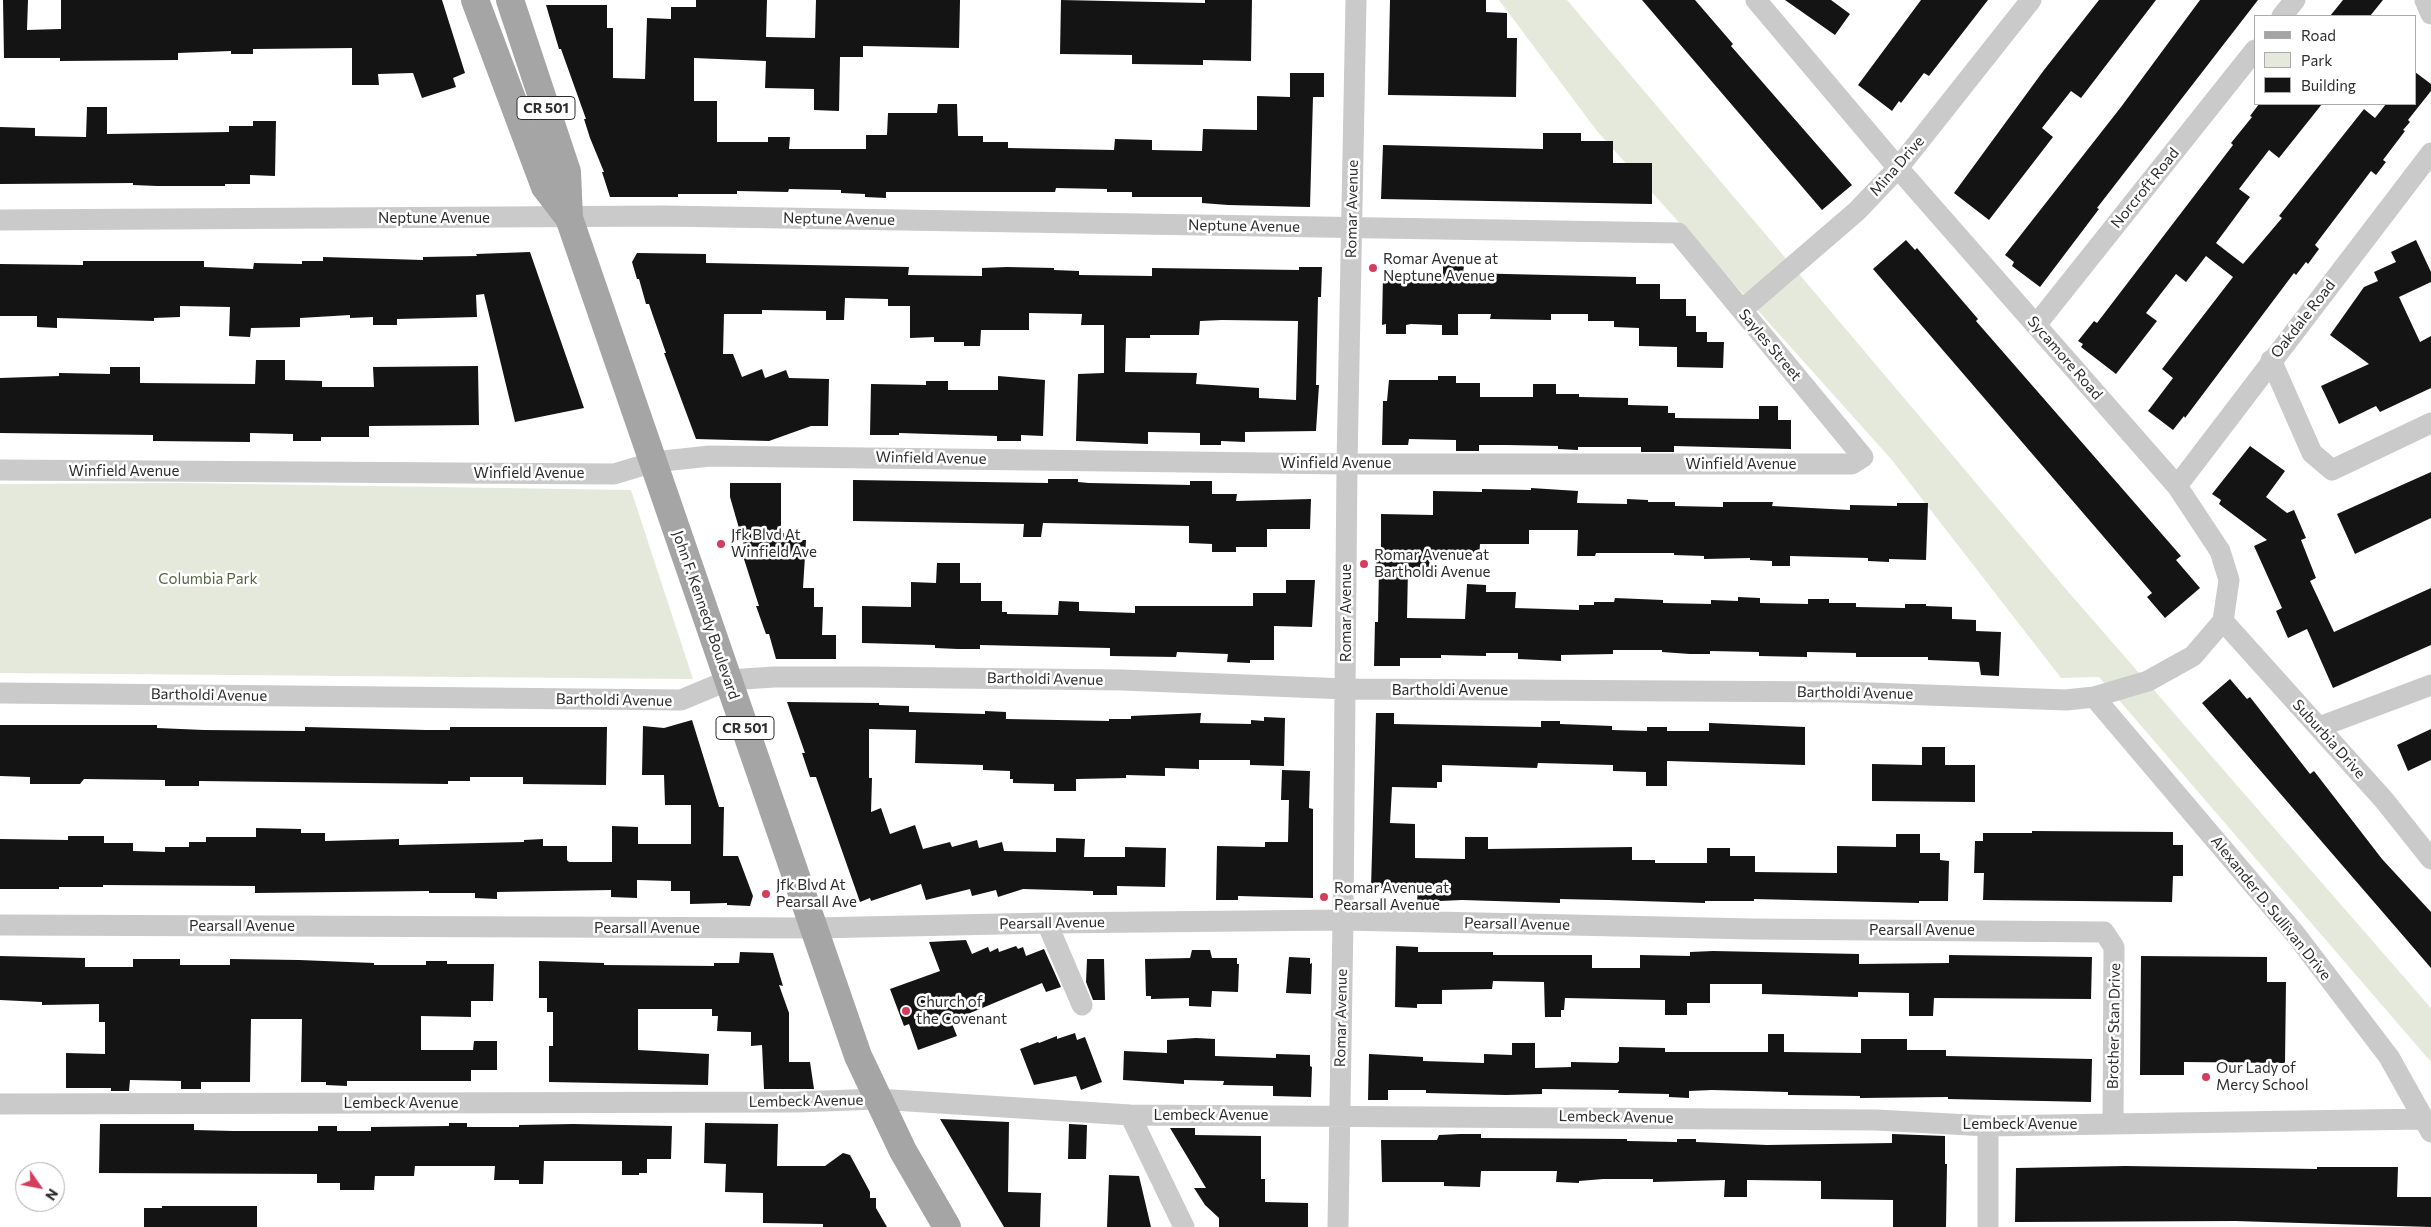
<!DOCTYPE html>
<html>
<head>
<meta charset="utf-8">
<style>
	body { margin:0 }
	#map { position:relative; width:2431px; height:1227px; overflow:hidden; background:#fff; font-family:Commissioner,sans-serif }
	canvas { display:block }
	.legend { position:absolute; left:2254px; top:15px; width:162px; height:90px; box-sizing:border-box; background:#fff; border:1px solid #ababab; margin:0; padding:6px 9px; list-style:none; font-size:15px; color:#2d2d2d }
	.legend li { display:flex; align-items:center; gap:10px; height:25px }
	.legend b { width:25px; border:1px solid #ababab }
	.north { position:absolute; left:15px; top:1162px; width:50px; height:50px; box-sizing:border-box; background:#fff; border:1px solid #ababab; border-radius:50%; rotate:123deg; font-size:14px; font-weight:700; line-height:20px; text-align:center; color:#2d2d2d }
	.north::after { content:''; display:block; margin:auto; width:18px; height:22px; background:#d53d5c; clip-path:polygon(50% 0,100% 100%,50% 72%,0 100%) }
</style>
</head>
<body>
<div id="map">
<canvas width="2431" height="1227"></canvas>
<ul class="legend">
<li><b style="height:6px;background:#a5a5a5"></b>Road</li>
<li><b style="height:14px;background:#e5e9dc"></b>Park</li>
<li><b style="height:14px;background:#141414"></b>Building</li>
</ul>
<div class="north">N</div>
</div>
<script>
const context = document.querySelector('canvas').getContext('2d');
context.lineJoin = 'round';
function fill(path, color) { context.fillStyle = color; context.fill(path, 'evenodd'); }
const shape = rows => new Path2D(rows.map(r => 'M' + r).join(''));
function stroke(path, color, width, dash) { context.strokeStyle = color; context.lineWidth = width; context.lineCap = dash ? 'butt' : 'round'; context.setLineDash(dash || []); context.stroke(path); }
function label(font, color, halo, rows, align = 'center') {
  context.font = font + ' Commissioner,sans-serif'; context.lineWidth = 5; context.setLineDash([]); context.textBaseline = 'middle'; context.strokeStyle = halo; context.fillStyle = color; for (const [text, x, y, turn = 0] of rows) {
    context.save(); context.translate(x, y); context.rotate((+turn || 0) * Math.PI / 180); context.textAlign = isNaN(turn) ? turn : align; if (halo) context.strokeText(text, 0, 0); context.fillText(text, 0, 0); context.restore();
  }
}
const green = shape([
	[1499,0,1567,0,2065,588,2431,1008,2431,1062,2099,677,2061,678,1891,459,1597,131],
	[183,483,631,490,693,679,0,673,0,484]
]);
const building = shape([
	[3,0,28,0,27,30,61,29,61,0,442,0,465,73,453,78,456,87,422,98,413,73,378,74,379,85,352,85,352,48,253,49,253,54,231,54,231,51,178,53,178,60,60,61,60,58,4,58],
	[696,0,767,0,766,37,815,38,816,0,960,0,959,48,863,46,863,57,840,57,839,111,814,110,814,89,765,88,766,61,694,58,694,101,717,101,717,142,768,142,768,137,790,137,789,149,866,149,866,135,887,135,888,113,937,113,938,104,957,104,958,136,983,136,983,142,1008,142,1008,148,1114,150,1115,139,1152,140,1152,150,1202,151,1203,129,1257,130,1257,96,1290,97,1290,73,1324,73,1324,97,1313,97,1310,207,1228,205,1202,203,1202,197,1132,197,1132,192,1107,192,1107,189,1056,188,1055,192,886,192,886,198,865,197,865,194,841,193,841,190,789,189,788,192,737,191,737,194,678,194,678,197,610,197,602,172,604,172,590,138,584,119,586,119,561,49,559,49,546,5,607,5,607,28,613,28,613,78,645,79,647,18,671,19,671,7,696,7],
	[1061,0,1205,3,1205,0,1252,0,1251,61,1203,60,1203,65,1132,64,1132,55,1060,54],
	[1390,0,1486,0,1486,12,1507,13,1507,38,1517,38,1516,97,1388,95],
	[1642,0,1695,0,1733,44,1731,46,1852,185,1822,210],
	[1785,0,1831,0,1850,14,1835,35],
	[1921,0,1988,0,1929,76,1924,73,1901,103,1899,101,1892,111,1858,85],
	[2099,0,2156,0,2081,98,2071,91,2042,128,2053,137,1989,220,1954,193,2044,70],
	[2200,0,2258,0,2097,208,2099,209,2040,287,2012,266,2014,262,2005,255,2121,107],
	[2343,0,2383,0,2370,16,2330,16],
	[2415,72,2431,84,2431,91,2408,120,2410,122,2403,130,2405,131,2383,160,2386,162,2376,175,2371,171,2315,245,2319,249,2308,264,2306,262,2296,275,2294,273,2185,418,2184,416,2173,430,2148,411,2173,378,2162,369,2233,277,2206,256,2186,282,2176,274,2146,313,2157,321,2116,374,2081,347,2083,344,2078,341,2094,321,2097,323,2233,145,2231,143,2252,117,2250,116,2259,104,2322,104,2279,158,2269,150,2239,189,2250,197,2216,243,2243,264,2282,218,2279,216,2364,109,2375,118,2386,104,2415,104],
	[87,107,107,107,107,134,229,132,229,126,253,126,253,121,276,121,275,176,250,175,250,184,225,184,225,186,157,186,133,185,133,183,0,184,0,127,35,128,35,136,86,137],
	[1543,133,1581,133,1581,141,1613,141,1613,163,1652,163,1652,204,1381,199,1383,145,1543,149],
	[1906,240,1915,250,1917,248,1978,319,1976,321,2181,556,2176,560,2200,588,2165,618,2147,597,2152,593,1873,269],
	[2416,240,2431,272,2431,282,2399,297,2420,342,2431,336,2431,388,2380,412,2376,406,2339,424,2321,386,2369,364,2330,335,2364,287,2378,281,2374,272,2396,262,2391,252],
	[530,252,584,408,515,422,484,294,476,295,477,317,397,319,397,325,373,325,373,317,350,318,350,315,300,318,300,327,251,328,250,337,229,336,230,307,180,306,180,317,154,318,154,321,57,318,57,328,37,327,37,316,0,316,0,264,83,265,83,261,204,261,204,267,253,269,254,263,302,264,302,261,323,261,323,257,423,260,423,257,477,256,476,254],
	[637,253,706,254,706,263,909,267,908,275,982,276,982,268,1007,267,1054,268,1054,270,1079,271,1079,275,1152,276,1152,268,1299,270,1299,267,1322,267,1321,297,1318,297,1316,385,1319,385,1316,431,1245,432,1245,442,1221,441,1221,445,1200,445,1200,433,1148,432,1148,444,1076,441,1078,374,1104,373,1104,325,1081,325,1082,314,1029,313,1029,330,981,330,980,346,964,346,964,342,934,342,934,337,910,338,910,306,888,306,888,299,845,298,844,320,826,320,826,311,762,310,762,314,724,314,723,354,733,354,742,377,762,369,765,378,786,370,789,378,829,379,828,426,811,426,769,441,696,439,664,353,666,353,653,316,649,304,646,304,639,279,637,279,632,262],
	[1222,320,1298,321,1296,400,1259,398,1259,388,1196,384,1197,373,1125,372,1126,338,1150,338,1150,335,1199,335,1200,321],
	[1443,265,1464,266,1463,273,1636,277,1636,284,1660,284,1660,299,1686,299,1686,316,1696,316,1696,332,1707,332,1707,342,1724,342,1723,368,1677,367,1677,347,1639,346,1639,328,1614,327,1614,321,1588,321,1588,314,1551,314,1551,320,1490,319,1491,314,1458,314,1458,335,1442,335,1442,325,1411,324,1406,325,1406,334,1386,334,1386,324,1382,325,1383,275,1443,275],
	[256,360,285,360,285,380,322,381,322,387,374,387,373,367,478,366,479,425,369,426,369,437,321,437,321,441,293,441,293,434,250,433,250,442,153,441,153,435,0,433,0,378,59,376,59,373,110,374,110,367,140,367,140,383,255,384],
	[998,376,1045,380,1043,436,1021,435,1021,441,997,441,997,436,899,433,899,435,870,435,871,384,926,385,926,381,948,381,948,390,998,390],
	[1438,376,1456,376,1456,383,1480,383,1480,397,1533,397,1533,384,1556,384,1556,394,1579,394,1579,397,1628,398,1628,405,1668,406,1668,413,1675,413,1675,418,1759,419,1759,406,1778,406,1778,420,1791,420,1791,449,1674,446,1674,452,1641,452,1641,447,1578,447,1578,450,1558,449,1558,446,1506,445,1479,445,1479,451,1456,451,1456,440,1409,439,1408,445,1382,445,1383,401,1387,401,1389,380,1438,380],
	[2250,446,2285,471,2266,497,2287,513,2294,510,2306,538,2301,540,2316,578,2310,581,2334,632,2431,588,2431,645,2333,688,2307,629,2288,638,2276,611,2282,608,2254,546,2267,540,2219,504,2221,500,2212,494],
	[2431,472,2431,518,2355,554,2337,514],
	[1048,479,1078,479,1078,482,1089,483,1190,485,1190,481,1212,481,1212,494,1237,494,1236,501,1311,499,1310,529,1267,529,1267,547,1236,547,1236,552,1212,552,1212,544,1189,543,1189,526,1043,523,1041,537,1023,537,1024,524,853,521,853,480,1048,483],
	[730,483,781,483,781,533,784,533,784,540,806,540,803,588,814,588,814,607,823,607,822,635,836,635,836,659,776,659,769,634,766,634,756,606,759,606,743,556,747,556,730,497],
	[1531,488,1578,491,1577,503,1627,504,1627,499,1648,500,1648,502,1675,502,1675,506,1723,507,1723,502,1773,502,1772,506,1850,510,1850,505,1897,506,1897,503,1928,503,1926,560,1889,559,1889,562,1868,561,1868,558,1790,556,1790,566,1772,566,1772,561,1750,560,1750,558,1704,559,1704,556,1674,555,1674,553,1596,553,1595,556,1577,556,1578,530,1529,530,1529,544,1480,544,1479,557,1430,556,1429,569,1408,568,1407,618,1465,619,1467,584,1486,585,1486,592,1516,592,1515,608,1579,610,1579,605,1594,605,1594,602,1614,602,1615,598,1663,600,1663,603,1711,604,1711,600,1738,601,1738,597,1760,598,1760,603,1808,604,1808,599,1829,599,1829,603,1856,603,1856,607,1905,608,1905,604,1926,604,1926,606,1952,607,1952,619,1976,620,1976,631,2001,632,1999,676,1981,675,1979,662,1928,660,1928,657,1856,657,1856,653,1807,652,1807,657,1759,656,1759,652,1710,651,1710,654,1690,654,1662,652,1662,650,1613,650,1613,654,1561,655,1561,661,1518,659,1518,653,1486,653,1486,656,1441,655,1441,658,1400,658,1400,666,1374,666,1375,622,1378,622,1379,567,1376,567,1377,551,1381,551,1381,514,1433,515,1433,491,1482,492,1482,489,1531,490],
	[937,563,960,563,960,583,981,583,981,601,1002,601,1002,612,1007,612,1007,614,1058,615,1059,601,1079,602,1079,611,1135,613,1135,606,1253,606,1253,593,1286,593,1286,580,1315,580,1312,627,1274,626,1274,660,1250,660,1250,663,1227,662,1228,654,1177,652,1176,657,1110,656,1110,648,980,645,980,649,958,649,935,648,935,645,862,643,862,606,911,607,911,582,936,583],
	[2230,679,2247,699,2250,697,2310,774,2314,771,2382,859,2431,912,2431,968,2202,703],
	[787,702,879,703,879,705,909,706,909,712,985,714,985,711,1006,712,1006,719,1109,721,1109,719,1131,719,1131,716,1201,713,1200,723,1251,724,1251,720,1264,721,1264,717,1285,718,1284,766,1250,765,1250,760,1199,760,1199,769,1165,768,1165,776,1126,775,1126,778,1076,779,1076,791,1054,791,1054,784,1013,783,1013,779,1010,779,1010,771,983,770,983,765,915,763,916,730,869,729,869,778,872,778,871,812,881,808,890,834,915,825,923,849,950,842,952,847,977,840,979,848,1002,842,1004,851,1056,852,1056,838,1085,839,1084,857,1125,857,1125,847,1166,848,1165,887,1117,886,1117,895,1093,895,1093,891,1023,889,998,897,996,890,972,896,970,889,926,900,921,884,871,901,870,898,860,902,816,777,810,777,802,753,805,753],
	[1376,713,1394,713,1394,724,1541,727,1541,721,1560,721,1560,724,1612,726,1612,730,1647,731,1647,727,1667,727,1667,731,1709,731,1709,723,1805,727,1805,765,1667,761,1667,786,1646,786,1646,772,1613,771,1613,765,1538,763,1537,768,1442,765,1442,782,1437,782,1437,788,1392,787,1390,823,1415,824,1415,858,1465,859,1465,837,1488,837,1488,849,1632,847,1632,860,1655,860,1655,863,1707,863,1707,848,1730,848,1730,856,1755,856,1755,872,1837,873,1837,846,1896,847,1896,834,1920,834,1920,853,1940,853,1940,860,1949,861,1948,901,1919,901,1919,903,1754,899,1754,901,1705,901,1705,903,1608,900,1560,899,1560,903,1462,900,1417,902,1418,888,1371,888],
	[692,720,719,807,724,807,723,856,738,856,753,896,750,906,727,905,727,903,690,904,690,891,671,891,671,881,637,880,637,898,611,897,611,890,497,892,497,899,475,898,475,893,429,893,429,891,255,893,255,886,103,885,103,887,59,887,59,889,0,889,0,839,68,840,68,836,104,836,104,843,133,843,133,851,165,852,165,847,189,847,189,842,206,842,206,837,256,837,256,828,301,829,301,833,325,833,325,841,399,839,399,845,524,842,524,840,543,839,543,846,567,846,567,860,569,862,612,862,612,826,638,827,638,844,691,844,691,805,665,805,664,775,642,775,643,726,664,728],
	[0,725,157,725,157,728,204,730,305,731,305,727,426,730,450,730,450,727,607,727,606,785,523,784,523,777,470,777,470,781,448,781,448,784,199,781,199,786,165,786,165,780,84,779,80,784,30,784,30,777,0,776],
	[2431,729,2431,760,2408,771,2397,745],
	[1922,747,1945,747,1945,765,1975,765,1975,802,1872,801,1872,764,1922,765],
	[1282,770,1310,771,1309,808,1313,809,1313,898,1238,896,1238,900,1216,900,1217,846,1265,847,1265,842,1288,842,1289,800,1281,800],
	[2032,831,2173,832,2173,845,2183,845,2183,876,2173,876,2172,902,1983,900,1984,873,1974,873,1975,841,1983,841,1983,833,2032,833],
	[966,940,972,954,988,947,990,952,998,948,999,952,1016,946,1018,949,1023,947,1026,956,1044,949,1061,987,1046,992,1042,983,951,1021,957,1036,918,1050,909,1024,904,1026,890,989,940,971,929,942],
	[1396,946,1418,947,1418,952,1493,952,1493,955,1592,955,1592,968,1640,968,1640,955,1690,956,1690,952,1713,951,1859,954,1859,964,1949,963,1949,955,2092,957,2091,999,1934,998,1933,1016,1909,1016,1909,993,1858,992,1858,997,1762,994,1762,984,1710,984,1710,1003,1687,1003,1687,1015,1665,1015,1665,1000,1565,998,1564,1010,1561,1010,1561,1017,1545,1017,1544,982,1493,981,1492,989,1442,990,1442,1004,1417,1004,1417,1008,1395,1007],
	[1192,950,1210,950,1212,958,1237,958,1237,964,1239,964,1238,992,1212,991,1211,1007,1189,1006,1189,998,1151,999,1151,996,1146,996,1145,959,1190,958],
	[740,952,773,953,783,986,779,985,789,1013,789,1062,810,1062,814,1089,764,1089,762,1045,751,1046,751,1032,717,1031,718,1016,712,1016,712,1009,638,1009,638,1050,709,1054,708,1085,549,1082,549,1046,553,1046,553,1012,547,1012,547,998,539,998,539,961,604,963,604,965,714,966,714,963,739,963],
	[0,956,85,958,85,967,133,967,133,959,180,959,180,965,230,965,230,959,299,960,374,963,374,965,426,965,426,961,447,961,447,964,494,964,493,1001,471,1001,471,1017,421,1016,421,1050,473,1050,474,1041,497,1041,497,1070,471,1070,471,1081,347,1081,347,1086,326,1085,326,1082,301,1082,302,1019,251,1019,250,1082,201,1082,201,1089,181,1089,181,1081,130,1080,129,1091,111,1091,111,1088,66,1088,66,1053,105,1054,105,1022,99,1022,99,1004,42,1005,42,1002,0,1000],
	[2141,956,2267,957,2267,982,2286,982,2285,1063,2184,1062,2184,1075,2140,1075],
	[1289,957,1310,958,1310,964,1312,963,1311,994,1286,993],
	[1087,959,1104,959,1105,1000,1093,1000,1086,982],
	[1075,1033,1077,1040,1085,1037,1102,1082,1081,1090,1076,1076,1034,1085,1020,1049,1038,1042,1039,1043,1057,1036,1057,1039],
	[1768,1034,1784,1034,1784,1052,1861,1053,1861,1039,1907,1039,1907,1050,1946,1050,1946,1056,2092,1059,2091,1102,1948,1099,1948,1097,1860,1098,1860,1096,1788,1095,1788,1092,1712,1090,1689,1091,1689,1098,1669,1097,1669,1094,1618,1093,1619,1090,1542,1089,1542,1094,1506,1095,1426,1093,1426,1090,1388,1090,1388,1100,1368,1100,1369,1054,1423,1057,1423,1061,1484,1063,1484,1054,1512,1055,1512,1043,1535,1043,1535,1068,1571,1067,1571,1062,1617,1063,1619,1061,1619,1047,1665,1048,1665,1052,1768,1052],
	[1196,1038,1215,1039,1215,1056,1276,1058,1276,1054,1310,1055,1310,1066,1312,1067,1311,1097,1273,1096,1273,1086,1223,1085,1224,1081,1184,1080,1184,1084,1123,1080,1124,1051,1167,1053,1167,1040],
	[940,1119,1009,1122,1008,1192,1041,1193,1040,1227,1004,1227],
	[449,1123,467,1123,467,1127,519,1127,519,1125,573,1124,672,1126,671,1159,647,1159,647,1173,639,1173,639,1175,622,1175,622,1161,544,1161,543,1184,519,1184,519,1180,494,1180,495,1166,415,1166,414,1176,375,1176,374,1190,340,1190,340,1183,317,1183,317,1174,99,1173,100,1124,194,1124,194,1130,233,1131,318,1131,318,1126,337,1126,337,1131,371,1131,371,1127,449,1126],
	[705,1123,778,1124,777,1166,825,1166,843,1153,850,1155,870,1192,870,1198,876,1198,876,1208,887,1227,823,1227,823,1224,763,1223,763,1193,725,1192,726,1164,704,1163],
	[1069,1124,1087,1125,1086,1159,1068,1159],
	[1170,1128,1195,1128,1195,1135,1261,1136,1261,1179,1265,1179,1265,1202,1308,1203,1308,1227,1219,1227,1219,1218,1205,1205,1194,1188,1206,1188],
	[1460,1134,1481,1134,1481,1138,1627,1139,1627,1141,1677,1142,1677,1139,1696,1139,1696,1142,1767,1145,1892,1143,1892,1134,1945,1136,1945,1164,1947,1164,1946,1227,1893,1227,1893,1200,1821,1199,1821,1181,1747,1180,1747,1197,1724,1197,1725,1180,1653,1182,1653,1179,1603,1179,1579,1181,1579,1183,1556,1182,1557,1171,1481,1171,1480,1187,1444,1186,1444,1182,1382,1182,1381,1140,1437,1140,1439,1135],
	[2126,1166,2317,1169,2317,1167,2398,1167,2397,1197,2431,1197,2431,1227,2235,1221,2015,1222,2016,1168],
	[1109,1175,1139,1176,1151,1227,1107,1227],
	[162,1206,257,1206,257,1227,144,1227,144,1208,162,1208]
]);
const street = shape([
	[2425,0,2431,14],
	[2282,16,2295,0],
	[0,220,663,216,1678,233,1863,457,1852,464,1347,464,710,456,654,462,614,474,0,470],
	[1742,310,1857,211,1898,168,2031,0],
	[2036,325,2255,50],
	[2271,360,2312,453,2332,470,2431,423],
	[2177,486,2431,153],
	[2223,621,2384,800,2431,859],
	[0,693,681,700,729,680,774,677,866,677,1122,680,1346,689,1843,692,2066,700,2094,697,2148,681,2193,656,2223,621,2229,580,2220,551,2177,486,1898,168,1756,0],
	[2094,697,2296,935,2389,1057,2431,1132],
	[2319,727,2431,685],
	[1047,923,1082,1005],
	[0,925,814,928,1047,923,1343,920,1753,929,2104,932,2114,947,2113,1123],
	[0,1104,798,1102,877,1099,1130,1115,1876,1120,1988,1126,2422,1119],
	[1130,1115,1184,1227],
	[1338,1227,1343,920,1347,464,1356,0],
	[1988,1227,1988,1126]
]);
const primary = shape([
	[475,0,545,187,569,218,858,1056,903,1151,947,1227],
	[510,0,567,172,569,218]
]);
const markers = [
	[1373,268,5,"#d53d5c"],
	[721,544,5,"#d53d5c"],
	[1364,564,5,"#d53d5c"],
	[766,894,5,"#d53d5c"],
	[1324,897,5,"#d53d5c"],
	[906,1011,5,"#d53d5c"],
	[2206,1077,5,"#d53d5c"]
];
const shields = [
	[546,108,58],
	[745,728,58]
];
const shieldNames = [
	["CR 501",546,108],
	["CR 501",745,728]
];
const streetNames = [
	["Mina Drive",1897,166,-49],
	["Norcroft Road",2145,188,-51],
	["Romar Avenue",1352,209,-89],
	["Neptune Avenue",434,218],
	["Neptune Avenue",839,219,1],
	["Neptune Avenue",1244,226,1],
	["Oakdale Road",2303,319,-52],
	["Sayles Street",1770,345,50],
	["Sycamore Road",2065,358,49],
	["Winfield Avenue",931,458,1],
	["Winfield Avenue",1336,463],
	["Winfield Avenue",1741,464],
	["Winfield Avenue",124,471],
	["Winfield Avenue",529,473],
	["Romar Avenue",1346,613,-90],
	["John F. Kennedy Boulevard",706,615,71],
	["Bartholdi Avenue",1045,679,1],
	["Bartholdi Avenue",1450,690],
	["Bartholdi Avenue",1855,693,1],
	["Bartholdi Avenue",209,695,1],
	["Bartholdi Avenue",614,700,1],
	["Suburbia Drive",2329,739,48],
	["Alexander D. Sullivan Drive",2271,908,51],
	["Pearsall Avenue",1052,923,-1],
	["Pearsall Avenue",1517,924,1],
	["Pearsall Avenue",242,926],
	["Pearsall Avenue",647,928],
	["Pearsall Avenue",1922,930],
	["Romar Avenue",1341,1018,-89],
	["Brother Stan Drive",2114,1026,-89],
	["Lembeck Avenue",806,1101,-1],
	["Lembeck Avenue",401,1103],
	["Lembeck Avenue",1211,1115],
	["Lembeck Avenue",1616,1117,1],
	["Lembeck Avenue",2020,1124]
];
const poiNames = [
	["Romar Avenue at",1383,259],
	["Neptune Avenue",1383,276],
	["Jfk Blvd At",731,535],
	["Winfield Ave",731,552],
	["Romar Avenue at",1374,555],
	["Bartholdi Avenue",1374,572],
	["Jfk Blvd At",776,885],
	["Pearsall Ave",776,902],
	["Romar Avenue at",1334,888],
	["Pearsall Avenue",1334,905],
	["Church of",916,1002],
	["the Covenant",916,1019],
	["Our Lady of",2216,1068],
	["Mercy School",2216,1085]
];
const parkNames = [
	["Columbia Park",208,579]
];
fill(green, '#e5e9dc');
fill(building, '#141414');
stroke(street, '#cacaca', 21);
stroke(primary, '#a5a5a5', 28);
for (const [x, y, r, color] of markers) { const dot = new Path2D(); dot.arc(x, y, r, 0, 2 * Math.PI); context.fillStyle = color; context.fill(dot); stroke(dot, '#fff', 2); }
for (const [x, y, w] of shields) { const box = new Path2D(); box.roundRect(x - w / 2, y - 11.5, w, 23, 4); context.fillStyle = '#fff'; context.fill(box); stroke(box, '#2d2d2d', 1); }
label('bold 14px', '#2d2d2d', null, shieldNames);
label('15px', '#2d2d2d', '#fff', streetNames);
label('15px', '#2d2d2d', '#fff', poiNames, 'left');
label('15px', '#55643e', '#fff', parkNames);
</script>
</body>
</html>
